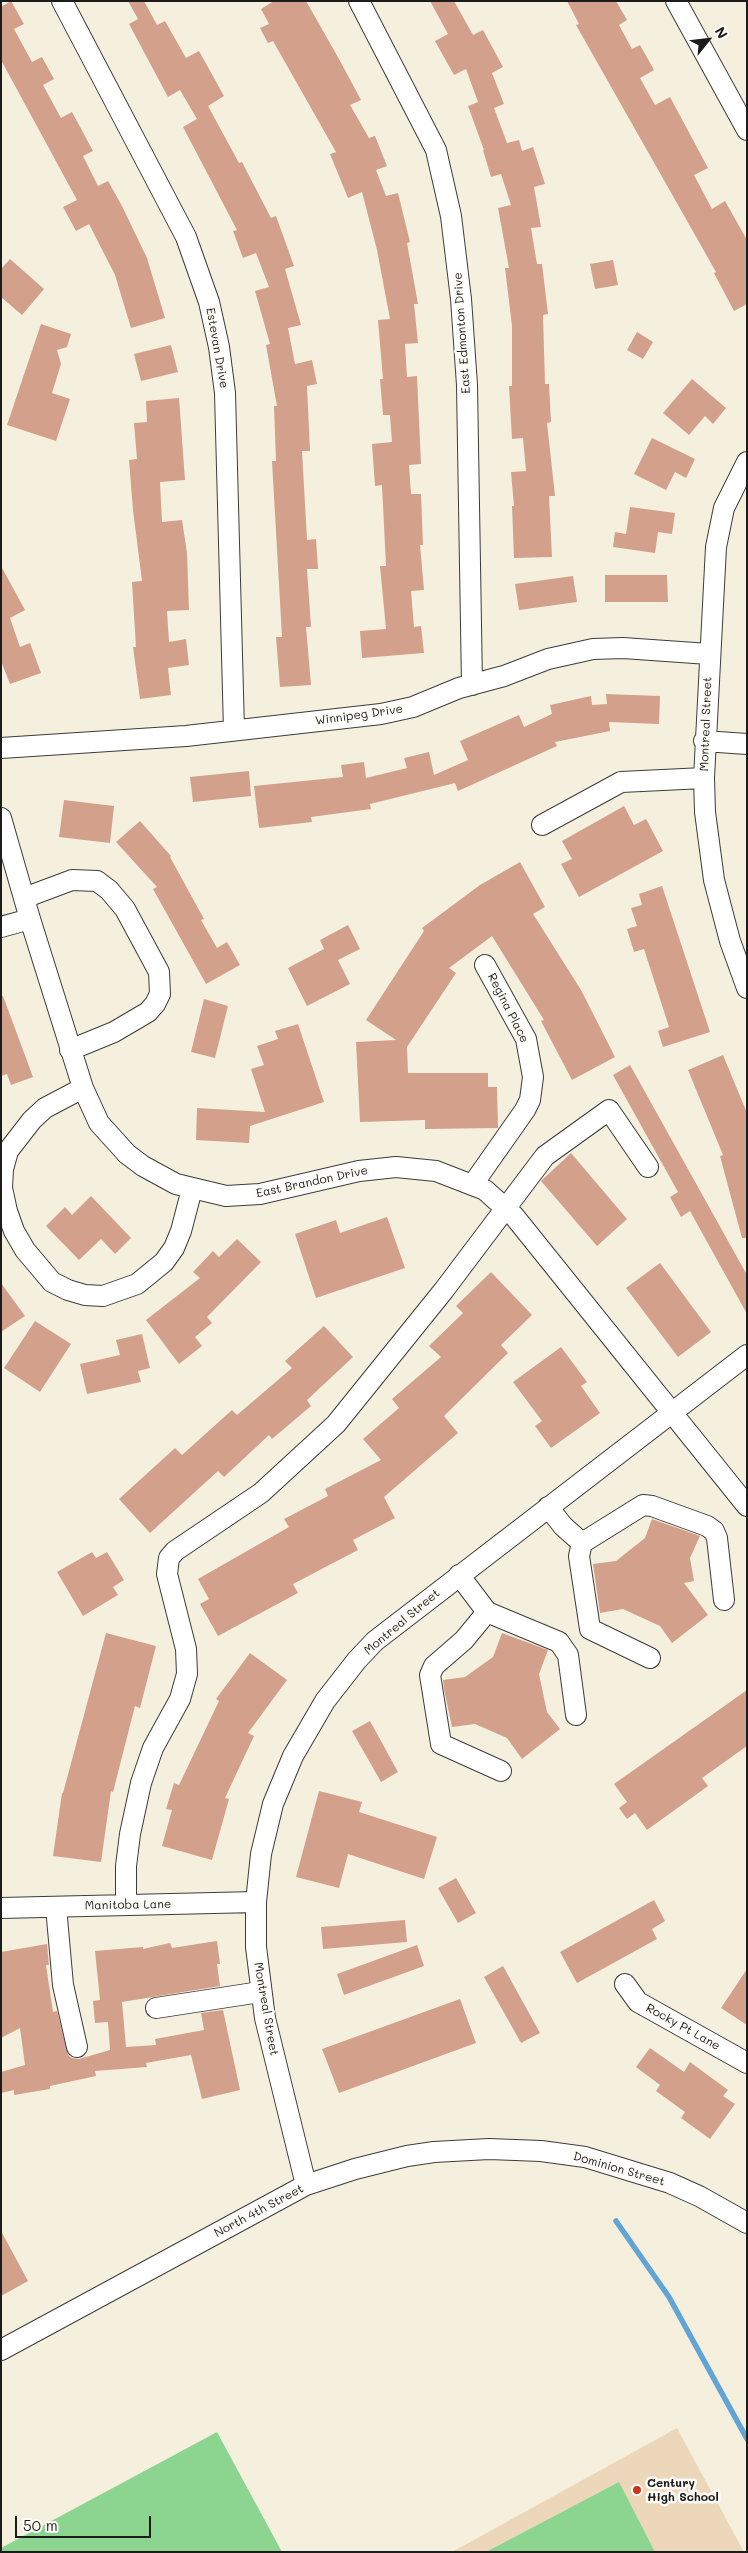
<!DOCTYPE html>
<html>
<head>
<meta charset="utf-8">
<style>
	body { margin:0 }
	#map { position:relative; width:748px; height:2553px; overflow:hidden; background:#f5f0de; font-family:Mali,sans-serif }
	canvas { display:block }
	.frame { position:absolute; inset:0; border:2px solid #1c1c1c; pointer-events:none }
	.north { position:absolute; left:683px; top:15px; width:50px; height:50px; -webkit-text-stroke:4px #fdfcf7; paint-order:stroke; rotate:61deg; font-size:14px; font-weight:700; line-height:20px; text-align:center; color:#1c1c1c }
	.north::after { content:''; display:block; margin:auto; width:18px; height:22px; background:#1c1c1c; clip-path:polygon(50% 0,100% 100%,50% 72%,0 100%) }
	.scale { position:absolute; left:15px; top:2516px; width:136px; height:22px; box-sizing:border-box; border:2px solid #1c1c1c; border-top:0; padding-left:6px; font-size:15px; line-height:18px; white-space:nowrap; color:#1c1c1c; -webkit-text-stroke:4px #fdfcf7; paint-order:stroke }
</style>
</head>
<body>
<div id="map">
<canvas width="748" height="2553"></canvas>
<div class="frame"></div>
<div class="north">N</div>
<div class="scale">50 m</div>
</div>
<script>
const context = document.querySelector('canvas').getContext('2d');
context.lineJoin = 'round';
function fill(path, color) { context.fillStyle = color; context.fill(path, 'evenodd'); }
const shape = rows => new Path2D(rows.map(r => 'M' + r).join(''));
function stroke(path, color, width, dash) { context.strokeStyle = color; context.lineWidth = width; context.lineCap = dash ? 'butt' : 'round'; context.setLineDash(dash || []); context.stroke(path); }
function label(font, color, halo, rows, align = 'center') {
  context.font = font + ' Mali,sans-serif'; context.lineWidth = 5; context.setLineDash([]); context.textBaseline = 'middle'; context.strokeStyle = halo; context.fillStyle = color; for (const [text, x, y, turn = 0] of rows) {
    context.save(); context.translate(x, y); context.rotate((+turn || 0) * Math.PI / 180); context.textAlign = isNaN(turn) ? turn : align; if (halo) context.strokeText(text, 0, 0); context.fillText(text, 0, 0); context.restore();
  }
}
const built = shape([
	[677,2428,744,2552,452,2552]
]);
const green = shape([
	[217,2432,282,2552,1,2552,1,2548],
	[619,2482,655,2552,486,2552]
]);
const stream = shape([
	[616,2221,669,2297,747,2439]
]);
const building = shape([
	[11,1,24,24,14,29,32,62,42,57,54,79,43,85,61,118,72,112,93,151,83,156,98,186,108,181,122,206,147,258,165,318,131,328,115,275,89,224,76,231,63,207,77,200,1,60,1,7],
	[128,1,144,1,157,25,165,21,186,58,199,51,224,96,208,106,239,163,242,162,271,218,276,216,294,266,285,269,301,325,288,328,295,364,312,360,317,384,307,386,310,451,302,451,307,540,316,539,318,569,307,569,311,627,306,627,311,685,280,687,276,637,282,637,272,461,276,461,274,406,277,406,266,345,270,344,255,291,269,287,256,253,243,258,233,231,237,230,183,127,197,119,180,90,168,97,129,24,138,19],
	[274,1,306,1,339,59,361,100,350,105,369,138,375,136,387,166,376,170,386,196,398,193,410,242,407,243,418,304,414,304,418,343,405,344,407,377,417,376,421,464,409,465,411,494,421,494,423,545,420,545,424,590,411,591,414,627,421,626,424,653,362,658,360,631,386,629,380,566,386,566,382,485,375,486,372,444,392,442,390,415,383,415,380,379,383,379,378,320,390,319,377,250,362,192,348,198,330,154,336,152,273,41,268,43,260,28,269,24,261,9],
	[430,1,454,1,473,35,483,30,503,67,492,73,504,104,494,108,507,143,519,140,522,151,533,147,545,184,534,187,541,227,531,228,537,264,542,264,548,314,543,315,545,384,549,384,551,422,547,423,555,496,549,496,552,557,514,558,512,506,514,506,511,472,526,471,523,438,512,439,509,386,512,386,512,326,505,268,509,268,498,208,511,205,501,174,491,177,483,150,484,150,468,106,478,102,466,69,454,75,435,41,448,34],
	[567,1,616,1,627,20,619,25,632,49,640,45,654,70,640,78,655,105,670,97,708,168,694,175,712,209,725,201,747,240,747,304,734,311,714,273,716,272,576,25,579,24],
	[10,259,44,289,22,315,1,297,1,269],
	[613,260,618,285,595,289,590,264],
	[41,324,71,334,67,347,57,350,61,364,52,393,70,399,56,441,7,425],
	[637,332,653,342,643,359,627,350],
	[171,345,178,372,141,381,134,354],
	[692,379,726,408,713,424,705,416,689,435,663,413],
	[179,398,185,480,160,482,162,522,182,520,187,553,189,610,167,611,169,642,186,639,189,665,168,668,171,695,140,699,133,647,136,647,132,582,142,581,133,510,129,460,137,459,134,423,147,422,146,401],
	[652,438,695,459,686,478,675,472,666,490,634,474],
	[630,507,675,513,672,534,658,532,655,553,613,547,615,532,626,534],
	[1,566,25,610,10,618,20,647,30,643,41,673,10,684,1,661],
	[605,575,667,575,668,602,605,602],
	[573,576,577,602,519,610,515,584],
	[606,694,660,696,659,724,609,722,610,731,555,742,557,746,458,791,455,783,370,804,371,809,311,817,312,822,259,828,254,786,343,777,341,765,364,762,366,778,407,768,404,758,429,752,434,775,468,760,460,741,519,715,524,727,552,714,550,705,591,696,592,705,607,704],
	[249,771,251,796,193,802,190,777],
	[64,800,114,806,110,843,59,837],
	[624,806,634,825,646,819,663,851,579,897,561,864,572,859,562,841],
	[140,821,171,856,170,857,204,919,201,920,217,948,227,942,240,965,206,984,153,889,157,887,116,842],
	[520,862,545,907,533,914,581,990,615,1057,572,1080,541,1021,544,1020,492,936,449,968,456,973,407,1047,408,1073,488,1073,488,1087,497,1087,498,1128,425,1129,425,1120,360,1122,356,1042,396,1040,366,1020,424,931,422,928,480,885],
	[662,886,710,1032,663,1047,658,1031,669,1027,644,949,634,952,627,929,637,926,631,908,642,905,639,894],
	[348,925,360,949,338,960,350,984,307,1006,288,968,324,949,320,940],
	[1,996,3,996,33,1077,11,1085,7,1074,1,1076],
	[204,999,228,1006,215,1058,191,1052],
	[298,1024,324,1102,250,1126,249,1143,196,1140,197,1108,265,1112,251,1069,264,1065,257,1046,278,1039,275,1031],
	[723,1055,747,1113,747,1238,742,1238,720,1156,723,1155,688,1070],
	[630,1065,747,1275,747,1314,690,1211,681,1217,670,1197,678,1192,613,1075],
	[571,1153,627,1219,597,1246,541,1181],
	[91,1196,131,1238,115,1254,101,1239,79,1260,46,1226,65,1207,72,1215],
	[387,1217,405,1268,316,1298,295,1234,336,1220,340,1233],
	[237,1239,261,1262,207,1317,212,1323,195,1337,202,1346,179,1364,146,1320,200,1278,193,1272,213,1251,219,1257],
	[660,1263,711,1332,678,1357,626,1288],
	[491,1272,532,1315,501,1345,508,1353,444,1416,458,1433,384,1497,395,1518,353,1540,358,1550,293,1584,298,1593,218,1636,200,1604,209,1599,198,1579,289,1527,284,1519,328,1496,325,1489,381,1460,363,1439,399,1408,392,1399,441,1357,429,1346,463,1313,456,1306],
	[1,1283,25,1316,1,1332],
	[35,1321,71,1344,40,1392,4,1368],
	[324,1326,353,1357,307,1400,311,1406,272,1439,269,1435,224,1477,218,1471,150,1533,119,1499,175,1448,182,1455,232,1410,237,1415,292,1368,285,1361],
	[142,1334,150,1368,138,1371,141,1382,87,1394,80,1364,120,1355,116,1340],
	[561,1347,587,1382,581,1386,600,1413,551,1448,535,1426,542,1421,513,1382],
	[652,1519,700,1536,690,1558,694,1581,684,1583,708,1615,672,1643,660,1626,623,1609,600,1613,593,1564,616,1561,645,1538],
	[92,1552,96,1558,107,1552,124,1580,113,1587,118,1595,83,1616,57,1572],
	[106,1633,156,1646,140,1708,135,1706,113,1792,111,1791,101,1862,53,1856,62,1793,63,1793],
	[502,1633,548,1650,539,1674,547,1712,560,1729,522,1759,507,1738,475,1724,452,1727,444,1689,443,1680,465,1677,493,1657],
	[250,1653,287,1680,248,1733,254,1736,225,1798,229,1799,212,1860,162,1846,172,1810,166,1809,174,1783,179,1785,219,1701,216,1699],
	[747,1690,747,1746,702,1778,708,1786,647,1830,635,1813,627,1819,619,1808,627,1802,614,1784],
	[370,1721,398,1772,381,1782,352,1731],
	[319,1791,362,1802,359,1812,437,1837,424,1879,348,1854,339,1888,296,1877],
	[456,1878,476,1913,458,1923,438,1888],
	[654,1900,665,1921,652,1929,657,1939,577,1983,560,1952],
	[405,1920,407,1942,323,1949,321,1927],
	[217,1941,220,1964,217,1964,220,1986,122,2002,126,2047,156,2045,155,2039,204,2030,201,2013,223,2010,240,2090,202,2099,191,2055,146,2063,147,2067,95,2071,96,2076,50,2086,50,2089,14,2095,14,2090,1,2093,1,2072,25,2065,20,2028,1,2038,1,1952,47,1944,49,1965,46,1965,53,2012,57,2011,68,2055,72,2058,79,2059,110,2050,108,2022,95,2023,93,2001,100,2000,95,1951,143,1947,143,1949,170,1943,172,1948],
	[417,1945,424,1966,344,1995,337,1974],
	[503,1966,540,2033,521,2043,484,1977],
	[747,1969,747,2025,721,2008],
	[460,1999,476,2043,339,2093,322,2049],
	[650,2048,684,2072,690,2062,728,2090,723,2096,735,2104,710,2139,681,2118,685,2112,656,2091,660,2085,636,2067],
	[1,2231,28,2281,1,2296]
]);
const minor = shape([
	[62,1,186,237,209,302,219,347,225,393,234,730],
	[359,1,436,150,451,216,461,299,467,385,472,685],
	[676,1,747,130],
	[747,462,724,508,716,547,704,778,705,812,714,880,730,941,747,988],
	[704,741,747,744],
	[1,748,186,736,381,714,413,707,459,688,504,676,548,659,593,649,623,648,709,654],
	[1,818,30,919,83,1088,99,1123,127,1154,143,1166,176,1184,226,1196,260,1194,359,1171,396,1167,436,1171,485,1190,514,1216,747,1506],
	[542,825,621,782,704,778],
	[24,898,72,880,97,881,109,890,125,909,159,972,160,994,155,1004,148,1012,114,1032,70,1050],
	[1,927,30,919],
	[83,1088,45,1108,32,1120,8,1151,3,1169,2,1188,7,1211,14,1231,25,1250,52,1282,68,1290,85,1295,103,1296,137,1284,164,1262,174,1248,181,1231,192,1189],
	[473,1184,525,1110,530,1100,533,1077,526,1039,485,965],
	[548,1507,563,1526,582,1543,579,1556,590,1629,650,1658],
	[582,1543,643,1505,652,1506,707,1526,714,1531,717,1538,724,1600],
	[459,1575,487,1612,559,1642,568,1655,576,1715],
	[487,1612,464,1640,434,1666,430,1675,441,1744,501,1771],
	[126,1905,126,1866,130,1834,141,1783,153,1748,180,1699,187,1674,186,1649,167,1574,169,1558,175,1551,261,1493,336,1424,444,1290,545,1156,609,1110,648,1167],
	[56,1907,63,1985,77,2047],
	[1,1908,256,1902],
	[625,1984,638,2002,747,2063],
	[156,2008,260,1992],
	[306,2185,265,2018,256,1947,256,1902,261,1854,273,1804,293,1756,325,1701,357,1660,375,1641,747,1355],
	[1,2350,306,2185,355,2169,407,2156,434,2152,489,2149,541,2151,585,2157,670,2183,699,2196,747,2223]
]);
const markers = [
	[637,2490,5,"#c8321e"]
];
const streetNames = [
	["East Edmonton Drive",462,333,-94],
	["Estevan Drive",217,348,80],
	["Winnipeg Drive",359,715,-8],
	["Montreal Street",706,724,-88],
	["Regina Place",508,1008,63],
	["East Brandon Drive",312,1182,-12],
	["Montreal Street",402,1622,-40],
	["Manitoba Lane",128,1905,-1],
	["Montreal Street",266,2009,80],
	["Rocky Pt Lane",683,2027,29],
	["Dominion Street",619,2169,16],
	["North 4th Street",259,2211,-28]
];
const poiNames = [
	["Century",647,2483],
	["High School",647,2497]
];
fill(built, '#ecd7ba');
fill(green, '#8cd591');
stroke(stream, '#61a4d5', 5.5);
fill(building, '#d2a08b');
stroke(minor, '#3d3c39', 22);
stroke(minor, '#fff', 20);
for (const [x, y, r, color] of markers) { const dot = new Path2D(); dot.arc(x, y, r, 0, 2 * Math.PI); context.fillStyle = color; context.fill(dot); stroke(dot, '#fdfcf7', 2); }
label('12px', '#1c1c1c', '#fdfcf7', streetNames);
label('bold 12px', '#1c1c1c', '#fdfcf7', poiNames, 'left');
</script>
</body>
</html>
